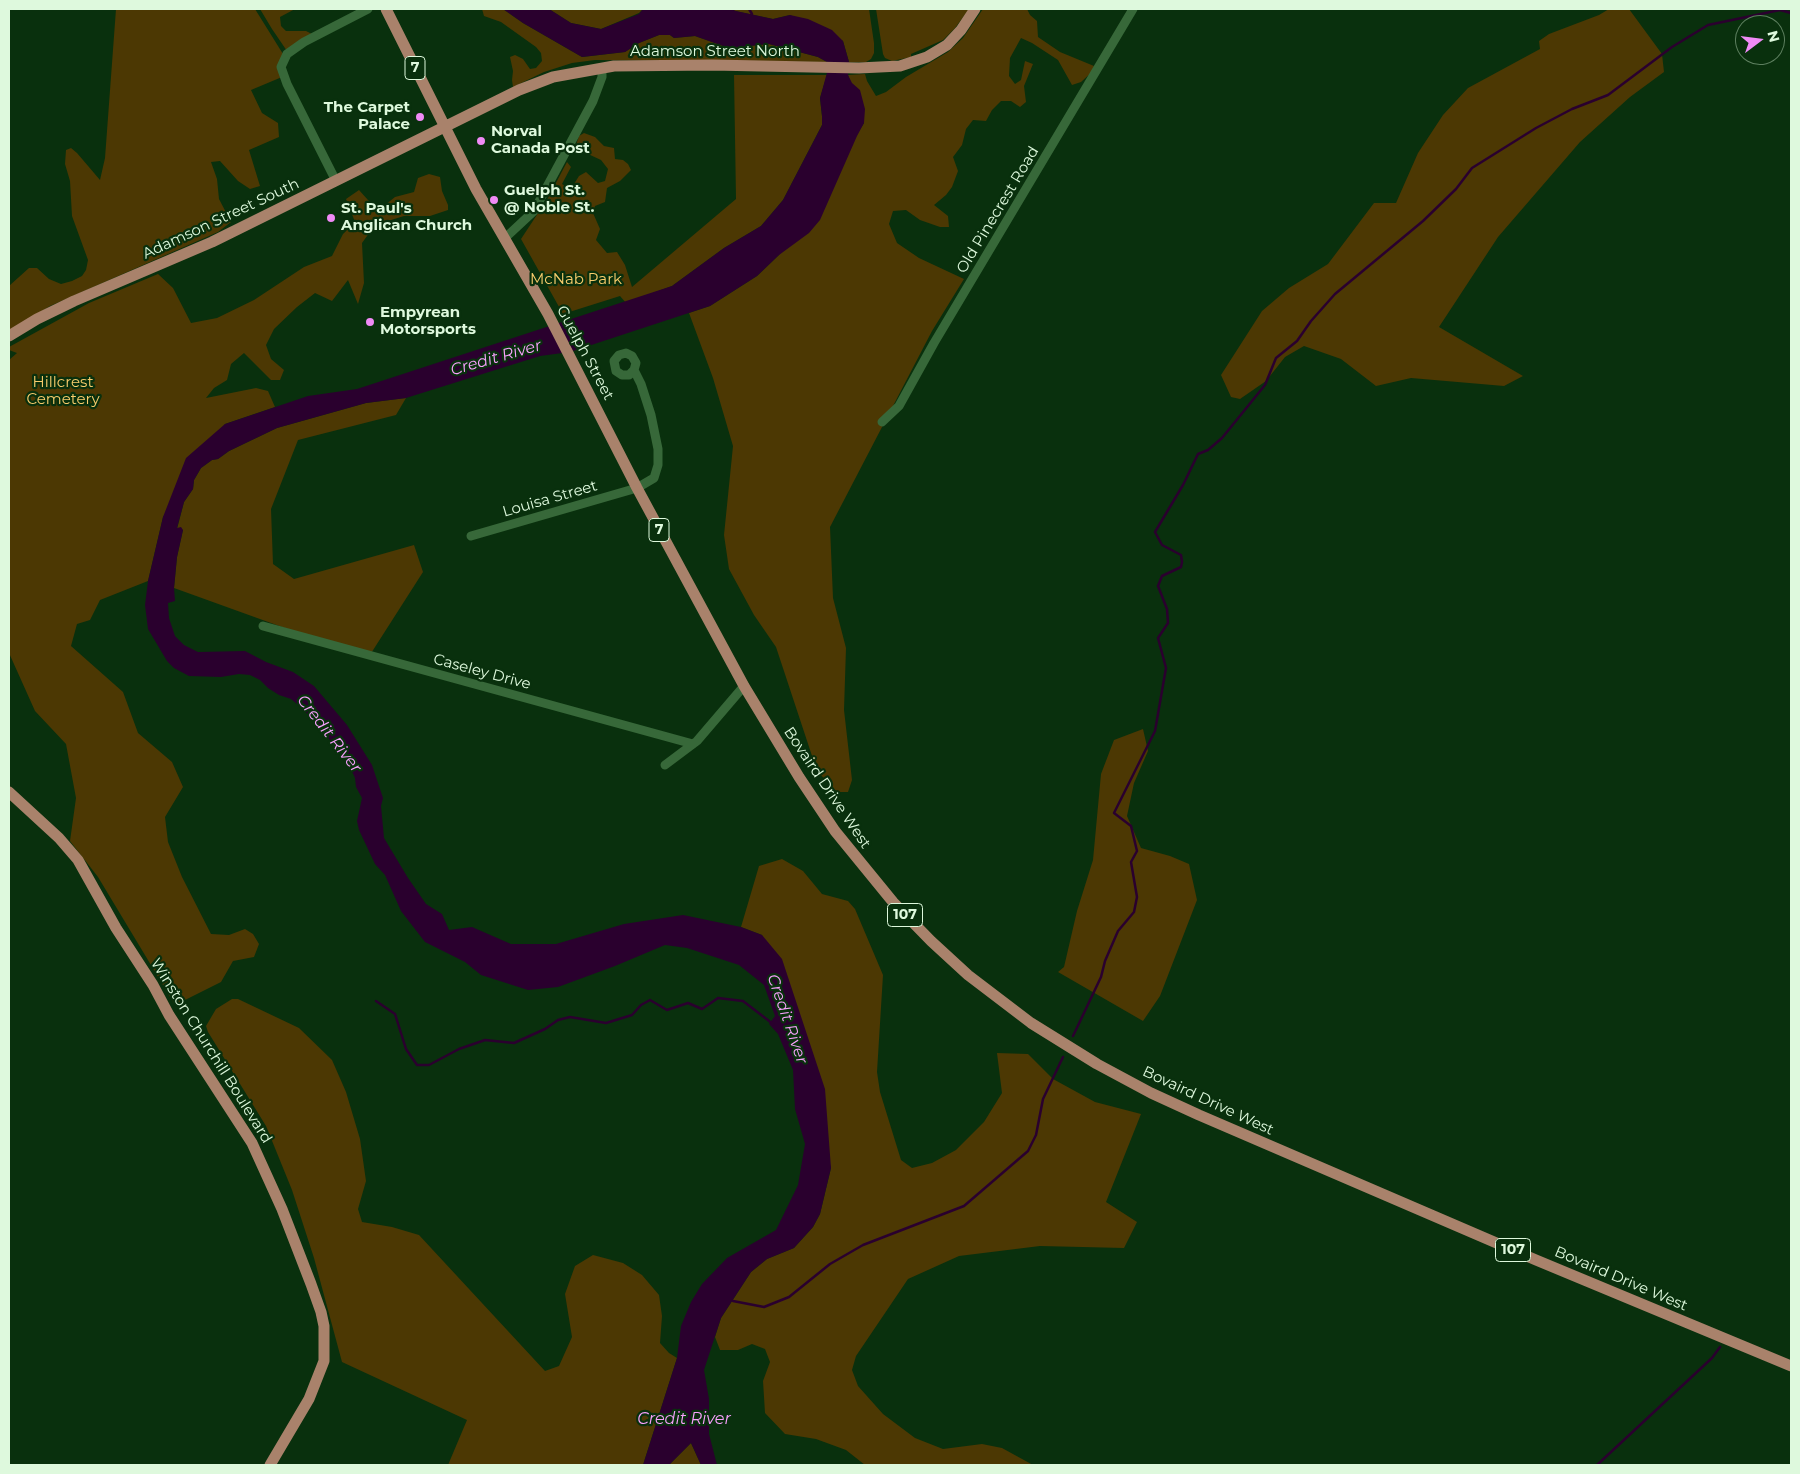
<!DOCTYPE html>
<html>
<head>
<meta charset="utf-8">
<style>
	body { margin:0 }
	#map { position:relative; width:1800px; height:1474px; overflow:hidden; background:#09300d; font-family:Montserrat,sans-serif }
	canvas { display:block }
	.frame { position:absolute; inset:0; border:10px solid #def9dd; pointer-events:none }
	.north { position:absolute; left:1735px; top:15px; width:50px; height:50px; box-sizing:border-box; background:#09300d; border:1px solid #5e8060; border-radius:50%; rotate:75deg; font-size:14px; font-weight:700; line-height:20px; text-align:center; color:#def9dd }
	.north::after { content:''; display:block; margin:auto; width:18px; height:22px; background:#f08bf6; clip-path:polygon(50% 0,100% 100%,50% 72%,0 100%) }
</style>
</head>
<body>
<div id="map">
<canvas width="1800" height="1474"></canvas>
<div class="frame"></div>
<div class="north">N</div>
</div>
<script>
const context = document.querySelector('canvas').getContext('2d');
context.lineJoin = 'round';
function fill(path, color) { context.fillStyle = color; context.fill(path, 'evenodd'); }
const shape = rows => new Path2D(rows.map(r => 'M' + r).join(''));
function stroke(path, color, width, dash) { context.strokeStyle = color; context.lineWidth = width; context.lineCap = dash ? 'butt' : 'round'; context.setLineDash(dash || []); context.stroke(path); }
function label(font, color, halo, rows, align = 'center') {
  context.font = font + ' Montserrat,sans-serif'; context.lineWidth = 4.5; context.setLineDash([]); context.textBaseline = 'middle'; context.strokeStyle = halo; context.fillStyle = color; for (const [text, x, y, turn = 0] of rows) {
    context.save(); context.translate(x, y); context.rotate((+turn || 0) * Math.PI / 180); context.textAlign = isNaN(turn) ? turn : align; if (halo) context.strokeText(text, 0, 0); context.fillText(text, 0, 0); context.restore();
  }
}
const green = shape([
	[116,9,255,9,283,54,282,77,251,90,262,113,278,123,279,137,249,150,260,186,250,189,238,181,220,161,211,162,217,179,219,199,231,222,218,232,50,306,9,331,9,286,29,268,37,268,49,279,61,284,72,281,82,276,86,270,88,260,72,216,70,181,65,164,66,150,71,148,77,153,100,180,105,158],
	[260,9,295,9,280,17,281,26,286,31,306,31,312,34,287,51,272,29],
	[482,9,503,9,523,23,582,57,625,52,639,43,659,35,670,35,674,38,695,36,729,48,769,44,818,57,827,62,595,60,572,63,544,72,513,87,512,80,513,71,510,57,515,55,523,59,530,69,536,68,542,61,541,53,536,47,501,22,484,16],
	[549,9,643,9,639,13,601,29,571,23],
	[731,9,869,9,874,43,874,53,871,59,866,62,849,62,843,41,790,15,773,19,735,11],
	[876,9,969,9,955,28,943,40,911,54,911,57,892,61,885,58,883,54],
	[983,9,1027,9,1030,15,1037,21,1038,37,1060,52,1094,66,1092,72,1081,82,1072,85,1058,60,1032,43,1021,38,1010,58,1009,76,1015,84,1021,80,1025,61,1033,64,1024,86,1026,102,1020,107,1011,101,1001,101,992,110,986,121,973,120,966,129,962,145,953,157,958,171,952,187,946,195,934,205,948,216,949,227,940,227,920,220,906,210,893,211,889,224,897,243,919,258,964,279,932,331,830,527,833,598,846,648,844,710,852,780,848,792,837,792,817,771,776,647,754,615,729,569,724,535,733,446,713,378,689,313,710,306,757,276,779,255,864,123,848,75,865,74,867,81,876,96,886,92,906,77,948,52,963,38],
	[1609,9,1629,9,1662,54,1664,72,1630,97,1580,142,1498,237,1439,327,1523,376,1504,386,1411,378,1376,386,1341,359,1304,346,1285,357,1266,381,1240,399,1231,397,1221,375,1262,311,1289,288,1328,264,1374,203,1396,203,1418,153,1443,115,1468,88,1540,49,1539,41,1549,34,1599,15],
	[734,75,827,75,820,98,822,116,822,125,783,200,761,226,724,248,672,286,626,303,620,296,563,314,521,239,548,198,567,162,571,167,562,184,568,188,574,184,579,176,586,172,598,183,605,181,608,169,601,160,575,148,579,136,584,133,595,137,604,146,614,148,615,159,623,160,628,164,631,170,620,181,607,188,605,202,595,206,593,213,600,229,596,240,607,253,617,252,625,265,632,287,736,199],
	[429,174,440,177,442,191,448,205,448,210,430,216,404,216,375,225,362,243,364,283,358,304,348,280,332,301,315,293,297,307,274,329,266,345,271,359,284,370,280,380,271,380,244,353,231,364,227,380,214,388,206,398,256,388,268,391,275,407,225,424,163,517,148,581,100,600,90,620,77,624,71,646,123,692,138,733,172,762,183,787,165,817,168,842,182,877,211,934,229,935,245,929,253,934,259,944,254,957,233,961,221,982,175,1005,98,877,70,841,76,798,66,744,35,711,9,653,9,360,17,353,9,350,9,347,89,303,158,274,173,288,191,323,217,318,254,300,304,267,332,256,343,234,355,222,346,199,359,190,368,200,380,209,395,197,414,192,418,178],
	[406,398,396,415,298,440,271,509,273,564,294,579,414,545,423,572,368,658,174,588,177,557,183,530,177,529,184,502,193,489,194,480,201,468,212,460,218,459,229,451,277,428,366,403],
	[1143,729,1148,751,1134,783,1127,816,1141,848,1170,856,1189,864,1197,900,1160,996,1143,1021,1058,972,1064,967,1077,911,1093,860,1101,774,1114,740],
	[782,859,803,871,822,894,848,901,855,909,883,975,877,1072,880,1092,901,1160,912,1168,932,1163,956,1150,984,1122,1002,1093,997,1053,1028,1054,1053,1079,1095,1102,1141,1114,1106,1202,1137,1222,1124,1248,1040,1246,959,1256,908,1279,856,1356,852,1370,858,1386,883,1414,915,1438,943,1449,982,1444,1002,1448,1033,1465,865,1465,846,1450,816,1439,785,1434,765,1413,763,1381,770,1362,765,1349,752,1344,738,1350,720,1350,715,1337,721,1318,751,1272,767,1259,794,1248,813,1227,820,1214,831,1168,762,935,741,927,759,866],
	[232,999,238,999,299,1028,332,1060,346,1092,360,1139,366,1181,358,1209,362,1222,392,1227,419,1235,545,1371,559,1366,572,1337,565,1294,575,1266,593,1255,623,1263,642,1275,659,1295,662,1316,660,1343,669,1353,677,1358,643,1465,448,1465,467,1420,342,1362,314,1258,292,1190,266,1126,208,1032,206,1026,216,1009],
	[691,1443,701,1465,669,1465]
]);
const water = shape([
	[503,9,549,9,571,23,601,29,639,14,643,9,731,9,736,11,773,19,790,15,808,19,832,30,843,41,849,62,848,75,852,83,860,90,865,109,864,123,857,136,820,220,809,233,779,255,757,276,710,306,570,352,540,356,406,398,366,403,277,428,229,451,218,459,212,460,201,468,194,480,193,489,184,502,177,528,181,527,183,530,177,557,174,588,175,601,168,603,169,618,175,636,184,645,198,652,245,651,266,662,293,672,314,686,347,725,372,765,383,798,381,806,384,838,408,878,426,904,442,914,449,930,472,927,511,944,556,944,624,924,683,915,741,927,762,935,782,959,825,1089,831,1168,820,1214,813,1227,794,1248,767,1259,751,1272,721,1318,704,1370,709,1399,709,1434,717,1465,701,1465,691,1443,669,1465,643,1465,677,1358,681,1326,691,1302,702,1284,727,1258,776,1230,798,1185,805,1144,795,1109,793,1070,778,1034,769,1024,775,1016,764,985,739,965,687,948,665,945,615,966,558,987,528,990,481,975,465,962,425,942,401,911,385,875,375,864,359,830,357,821,362,798,356,787,355,778,347,760,303,709,291,699,279,695,268,688,260,680,250,675,239,674,221,677,189,676,174,668,167,661,148,629,145,605,148,581,163,517,186,458,225,424,308,396,357,389,672,286,724,248,761,226,783,200,822,125,822,116,820,98,828,69,827,62,818,57,769,44,729,48,695,36,674,38,670,35,659,35,639,43,625,52,582,57,523,23]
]);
const stream = shape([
	[749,9,752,14],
	[376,1001,395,1014,406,1049,417,1065,429,1065,459,1049,485,1040,514,1043,545,1029,558,1020,570,1017,606,1023,632,1015,641,1005,650,1000,667,1010,688,1003,702,1009,718,998,743,1001,773,1024],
	[1073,1036,1101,977,1105,961,1118,931,1134,912,1137,897,1131,862,1137,851,1131,826,1114,813,1155,731,1166,668,1158,638,1168,623,1167,609,1158,586,1162,576,1181,567,1182,562,1181,555,1162,545,1155,532,1183,485,1198,454,1208,450,1222,438,1265,385,1276,358,1297,341,1311,321,1335,294,1423,221,1456,189,1472,168,1536,128,1572,109,1608,95,1672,47,1708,25,1780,10,1791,13],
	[733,1301,764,1307,789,1297,830,1264,863,1245,964,1206,1028,1151,1036,1135,1043,1099,1063,1057],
	[1597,1465,1712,1358,1720,1347]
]);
const minor = shape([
	[336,181,287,84,281,67,287,54,304,42,368,9],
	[505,238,534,211,593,101,602,77,602,68],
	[882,422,899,406,934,343,1133,9],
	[471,536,637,488,654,478,658,465,658,449,651,415,641,384,634,370,636,363,632,356,626,353,619,355,614,361,616,371,622,375,629,375,634,370],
	[263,626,693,744],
	[665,765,697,741,744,686]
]);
const major = shape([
	[386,9,476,189,548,314,637,488,744,686,799,777,835,831,893,902,931,941,968,975,1031,1023,1097,1064,1151,1093,1199,1115,1536,1260,1791,1366],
	[9,336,37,319,74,301,212,242,519,90,553,77,614,66,712,65,859,68,900,66,927,57,947,45,961,30,975,9],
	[9,792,59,838,78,860,116,928,153,985,169,1015,252,1143,282,1209,311,1284,321,1312,324,1326,324,1361,309,1399,270,1465]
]);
const markers = [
	[420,117,5,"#f08bf6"],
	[481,141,5,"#f08bf6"],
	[494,200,5,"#f08bf6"],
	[331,218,5,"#f08bf6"],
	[370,322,5,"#f08bf6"]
];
const shields = [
	[415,68,20],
	[659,530,20],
	[905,915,35],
	[1513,1250,35]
];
const shieldNames = [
	["7",415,68],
	["7",659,530],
	["107",905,915],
	["107",1513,1250]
];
const streetNames = [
	["Adamson Street North",715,52],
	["Old Pinecrest Road",998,210,-59],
	["Adamson Street South",221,219,-25],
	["Guelph Street",585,353,62],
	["Louisa Street",550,499,-16],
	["Caseley Drive",482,672,15],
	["Bovaird Drive West",827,788,56],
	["Winston Churchill Boulevard",211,1051,58],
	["Bovaird Drive West",1208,1101,25],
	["Bovaird Drive West",1621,1279,23]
];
const poiNames = [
	["The Carpet",410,108,"right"],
	["Palace",410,125,"right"],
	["Norval",491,132],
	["Canada Post",491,149],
	["Guelph St.",504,191],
	["@ Noble St.",504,208],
	["St. Paul's",341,209],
	["Anglican Church",341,226],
	["Empyrean",380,313],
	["Motorsports",380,330]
];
const parkNames = [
	["McNab Park",576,280],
	["Hillcrest",63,383],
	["Cemetery",63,400]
];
const waterNames = [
	["Credit River",496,358,-16],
	["Credit River",329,734,52],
	["Credit River",787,1019,71],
	["Credit River",684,1419]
];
fill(green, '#4c3803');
fill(water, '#2a002e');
stroke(stream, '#2a002e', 2.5);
stroke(minor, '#376839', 9);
stroke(major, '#a9826b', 11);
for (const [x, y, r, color] of markers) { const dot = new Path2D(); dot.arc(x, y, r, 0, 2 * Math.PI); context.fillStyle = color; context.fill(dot); stroke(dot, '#09300d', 2); }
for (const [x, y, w] of shields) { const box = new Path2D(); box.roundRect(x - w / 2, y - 11.5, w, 23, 4); context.fillStyle = '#09300d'; context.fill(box); stroke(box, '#def9dd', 1); }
label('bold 14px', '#def9dd', null, shieldNames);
label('15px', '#def9dd', '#09300d', streetNames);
label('bold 15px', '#def9dd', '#09300d', poiNames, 'left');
label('15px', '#facd6d', '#09300d', parkNames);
label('italic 16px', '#f9a1fe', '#09300d', waterNames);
</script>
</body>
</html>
